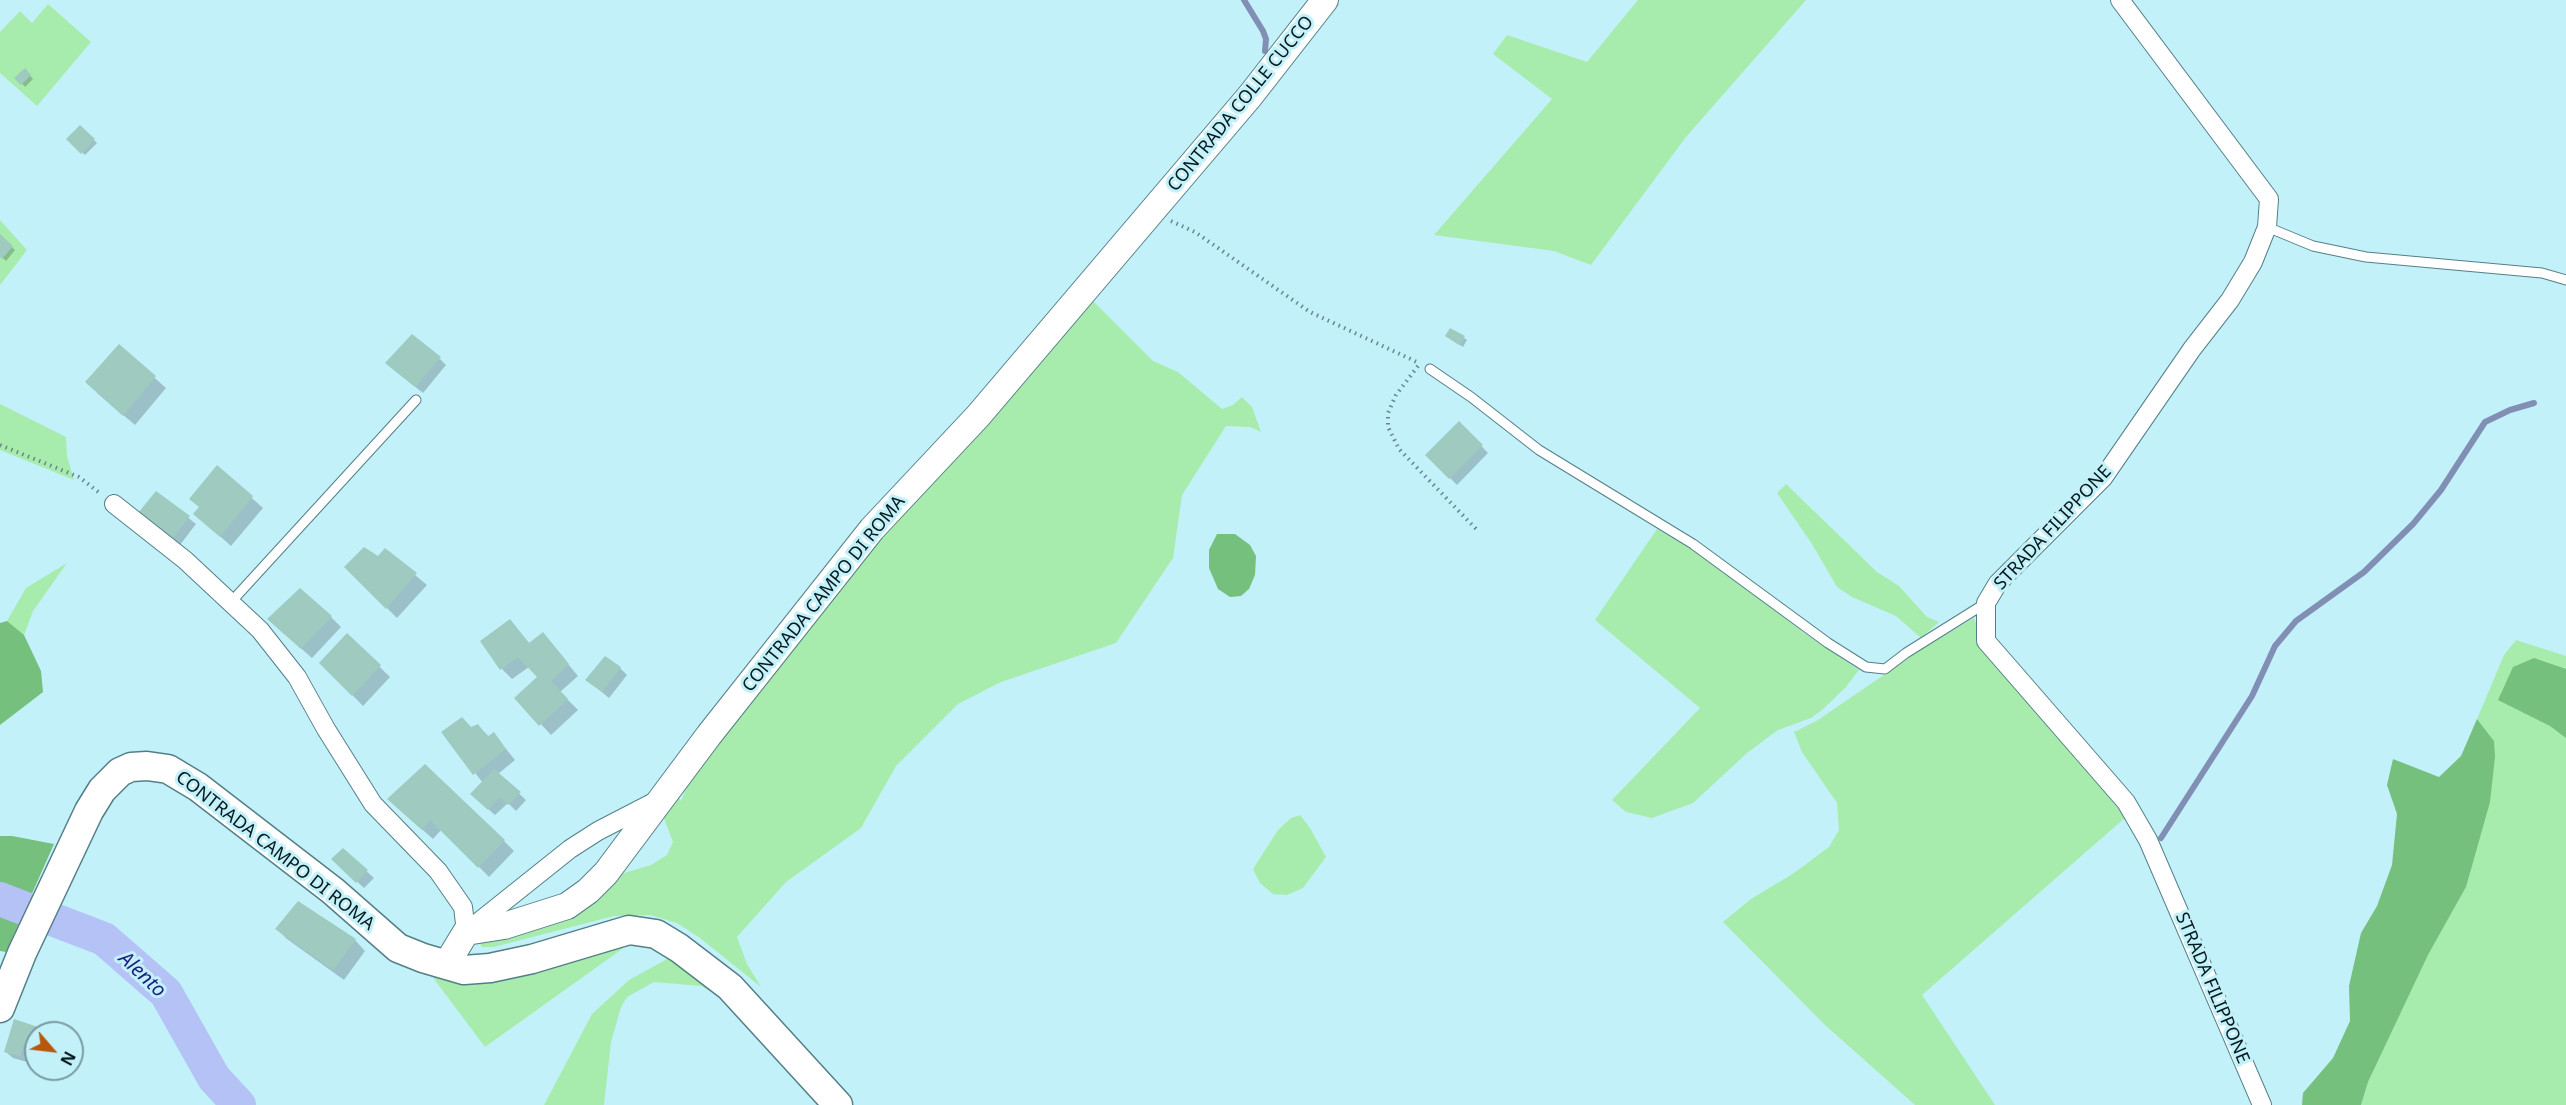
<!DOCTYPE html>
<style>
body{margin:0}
#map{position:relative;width:2566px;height:1105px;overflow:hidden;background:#c3f1fa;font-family:"Noto Sans",sans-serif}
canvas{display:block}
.north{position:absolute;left:24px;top:1021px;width:60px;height:60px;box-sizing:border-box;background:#c3f1fa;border:2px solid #789ba1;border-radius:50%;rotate:118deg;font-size:16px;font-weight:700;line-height:24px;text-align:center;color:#07191c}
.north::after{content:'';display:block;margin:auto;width:21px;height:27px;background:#b7590c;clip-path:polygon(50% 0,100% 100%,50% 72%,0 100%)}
</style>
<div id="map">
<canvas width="2566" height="1105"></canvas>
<div class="north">N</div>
</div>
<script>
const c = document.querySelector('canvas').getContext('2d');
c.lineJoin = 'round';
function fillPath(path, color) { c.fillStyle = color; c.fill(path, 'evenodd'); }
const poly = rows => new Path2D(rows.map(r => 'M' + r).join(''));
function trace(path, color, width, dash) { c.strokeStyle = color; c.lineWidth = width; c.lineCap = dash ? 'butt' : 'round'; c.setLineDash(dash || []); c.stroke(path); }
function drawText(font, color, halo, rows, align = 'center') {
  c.font = font + ' "Noto Sans",sans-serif'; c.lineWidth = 6; c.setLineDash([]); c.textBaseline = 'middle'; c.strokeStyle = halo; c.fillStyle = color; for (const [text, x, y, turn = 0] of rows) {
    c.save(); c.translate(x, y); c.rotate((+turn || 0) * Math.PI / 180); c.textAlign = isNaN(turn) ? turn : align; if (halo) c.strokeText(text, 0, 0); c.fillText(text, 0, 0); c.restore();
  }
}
fillPath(poly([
 [1638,0,1806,0,1686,137,1591,265,1554,251,1434,235,1552,99,1493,54,1507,35,1587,62],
 [48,4,91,42,37,106,0,73,0,32,20,11,32,23],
 [0,220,27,250,0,285],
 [1087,295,1153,361,1178,372,1222,409,1233,405,1242,397,1252,407,1261,432,1250,427,1226,426,1182,495,1173,558,1116,643,1001,682,958,704,896,766,861,828,786,882,737,937,747,964,761,987,700,938,677,923,650,915,614,916,494,947,482,947,479,942,621,874,651,865,667,855,673,842,662,813,676,792,681,801,690,777,871,543],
 [0,404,66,437,67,456,74,480,0,450],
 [1786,484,1877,572,1899,586,1927,617,1939,622,1921,638,1896,616,1852,597,1837,587,1812,544,1777,493],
 [1657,529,1707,558,1804,633,1859,670,1846,687,1822,710,1811,718,1778,730,1747,753,1693,803,1652,818,1626,812,1612,800,1700,708,1595,620],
 [67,563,33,611,24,635,7,621,26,588],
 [1974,618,1981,636,2099,774,2126,817,1922,995,1995,1105,1915,1105,1825,1025,1723,922,1751,899,1794,873,1829,847,1839,830,1837,803,1802,752,1794,732,1818,720,1920,650],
 [2516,640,2566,656,2566,1105,2361,1105,2368,1082,2428,955,2466,887,2476,848,2494,741,2477,719,2504,655],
 [1300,815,1310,828,1326,857,1303,888,1287,895,1273,894,1260,883,1253,869,1278,830,1291,818],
 [638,937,658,940,679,952,728,995,752,1019,811,1092,722,998,701,986,654,982,627,997,621,1007,611,1042,604,1105,544,1105,592,1014,629,980,678,953,650,943,625,947,485,1047,431,975,438,968,483,973,581,947]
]), '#a7ecac');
fillPath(poly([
 [1217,534,1235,534,1250,545,1256,556,1255,575,1249,589,1241,596,1230,597,1218,589,1209,568,1209,550],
 [7,621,24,635,41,671,43,692,0,725,0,623],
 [2534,658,2566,669,2566,738,2550,726,2498,700,2513,667],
 [2477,719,2494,741,2495,757,2490,802,2466,887,2428,955,2368,1082,2361,1105,2302,1105,2303,1093,2333,1058,2350,1021,2349,986,2361,933,2377,906,2392,865,2397,814,2387,785,2393,759,2439,777,2461,756],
 [0,836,12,836,54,844,6,952,0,951]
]), '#74c07c');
fillPath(poly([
 [25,70,33,79,25,87,17,78],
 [80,127,97,143,85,155,68,139],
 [0,236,15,250,6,261,0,255],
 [1446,336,1464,338,1467,340,1463,347],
 [119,346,166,388,135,425,97,393],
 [440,359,446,365,423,393,394,370],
 [1459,423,1488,453,1457,485,1427,455],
 [217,467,263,508,231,546,195,514,200,507],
 [157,493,196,524,180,545,146,520],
 [385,550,427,585,397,618,346,567,378,558],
 [331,617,341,627,312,658,280,630],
 [510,621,530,644,543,634,578,676,560,692,578,710,551,735,517,698,539,677,529,667,512,679,502,669,483,641],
 [347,635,390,677,363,706,321,663],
 [620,668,627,675,609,698,587,680],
 [478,725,489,737,494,734,515,760,498,774,526,800,516,811,508,803,495,815,479,801,483,783,443,732,472,728],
 [399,809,504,841,514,851,489,877,442,829,433,839],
 [343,850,374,878,364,888,333,859],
 [277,929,355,940,365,951,344,980,287,939],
 [41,1029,45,1033,36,1033,36,1051,31,1050,27,1062,13,1058,6,1052]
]), '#0003');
trace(poly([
 [1244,0,1263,31,1266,39,1265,51],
 [2161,838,2252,696,2275,646,2296,621,2364,572,2413,524,2441,490,2485,422,2510,410,2534,403]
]), '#818fb5', 6);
trace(poly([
 [0,899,104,939,166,993,214,1078,239,1105]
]), '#b5c2f6', 34);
fillPath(poly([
 [25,68,31,75,21,85,14,78],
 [80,125,95,139,81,154,66,139],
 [0,234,13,246,2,259,0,257],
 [1450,328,1465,336,1459,345,1445,336],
 [412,334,441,357,415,387,385,363],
 [119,344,156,376,123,416,85,382],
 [1459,421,1483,445,1449,479,1425,455],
 [217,465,253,496,220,537,193,514,199,507,189,499],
 [156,491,190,516,172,539,138,513],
 [364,547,378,556,385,548,417,573,386,609,344,567],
 [300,588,332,616,301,649,267,619],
 [510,619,529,643,543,632,569,664,551,681,568,699,539,726,514,698,537,677,518,657,500,670,480,641],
 [347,633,381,665,352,696,319,663],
 [605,656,621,667,602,692,585,680],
 [462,717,471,727,478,724,487,737,494,732,506,749,473,775,441,732],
 [425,764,505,840,478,868,430,820,422,830,387,799],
 [494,769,521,792,508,805,500,797,488,810,470,794],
 [343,848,368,870,356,883,331,859],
 [298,901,356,939,333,970,275,929],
 [14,1019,41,1028,40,1033,36,1033,36,1048,24,1044,20,1056,4,1052]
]), '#9ecabf');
const lane = poly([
 [2267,227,2313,246,2366,257,2542,273,2566,280],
 [1430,369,1471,397,1539,450,1693,544,1828,643,1866,667,1885,669,1906,653,1986,603],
 [232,601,416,400]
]);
const street = poly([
 [2120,0,2269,199,2267,227,2253,262,2230,300,2192,349,2103,478,1998,583,1986,603,1986,641,2126,802,2148,840,2262,1105],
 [114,504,185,560,260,630,297,677,326,729,373,804,438,871,463,907,466,932],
 [466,932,570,849,598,831,656,801]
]);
const secondary = poly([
 [446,965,466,932,504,926,567,906,588,891,606,873,709,735,872,529,978,416,1250,96,1325,0]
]);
const primary = poly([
 [0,1008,22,953,89,811,102,790,120,772,131,767,147,766,168,769,198,787,333,891,398,948,423,958,464,970,490,968,532,959,629,930,656,934,679,948,730,987,838,1105]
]);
trace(lane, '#547f87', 11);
trace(street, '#547f87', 20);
trace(secondary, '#547f87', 28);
trace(primary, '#547f87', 31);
trace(poly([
 [1171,221,1195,232,1310,312,1419,363],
 [1418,366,1396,395,1388,413,1388,427,1399,449,1478,531],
 [0,445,79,477,101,494]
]), '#67878d', 4, [1.5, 4.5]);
trace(lane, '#fff', 9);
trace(street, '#fff', 18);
trace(secondary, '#fff', 26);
trace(primary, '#fff', 28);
drawText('18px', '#07191c', '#c3f1fa', [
 ["CONTRADA COLLE CUCCO",1241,104,-51],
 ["STRADA FILIPPONE",2053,528,-47],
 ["CONTRADA CAMPO DI ROMA",824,594,-51],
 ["CONTRADA CAMPO DI ROMA",275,851,38],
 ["STRADA FILIPPONE",2212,988,67]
]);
drawText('italic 20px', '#1f1f7d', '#c3f1fa', [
 ["Alento",142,975,43]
]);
</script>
